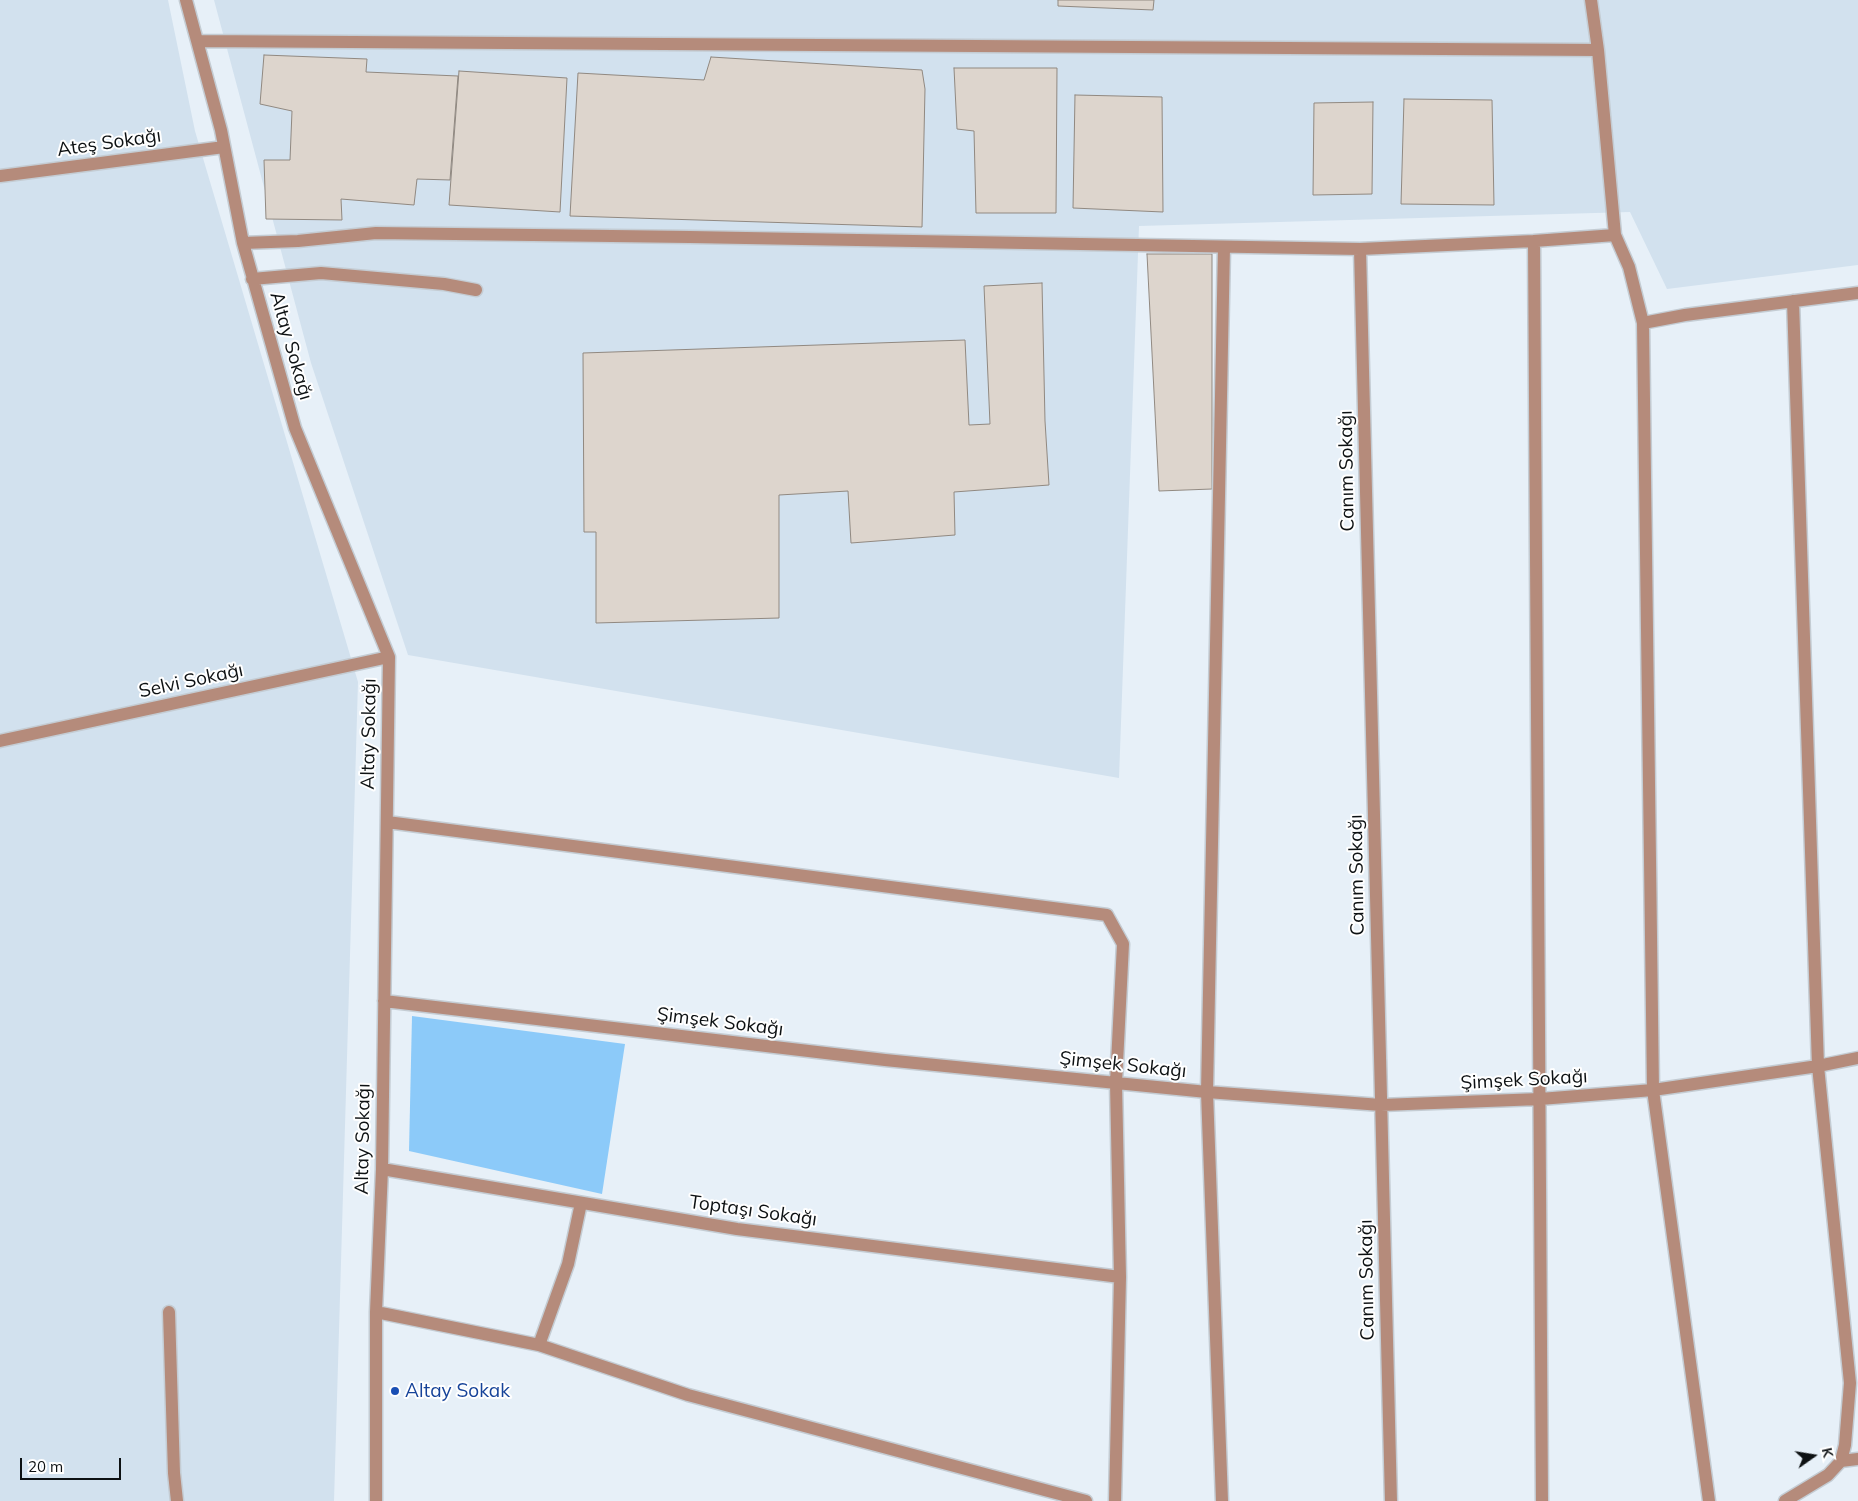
<!DOCTYPE html>
<meta charset="utf-8">
<style>
body{margin:0}
#map{position:relative;width:1858px;height:1501px;overflow:hidden;background:#e7f0f8;font-family:Mulish,sans-serif}
canvas{display:block}
.north{position:absolute;left:1788px;top:1431px;width:50px;height:50px;-webkit-text-stroke:4px #fff;paint-order:stroke;rotate:77deg;font-size:14px;font-weight:700;line-height:20px;text-align:center;color:#0d1113}
.north::after{content:'';display:block;margin:auto;width:18px;height:22px;background:#0d1113;clip-path:polygon(50% 0,100% 100%,50% 72%,0 100%)}
.scale{position:absolute;left:20px;top:1458px;width:101px;height:22px;box-sizing:border-box;border:2px solid #0d1113;border-top:0;padding-left:6px;font-size:15px;line-height:18px;white-space:nowrap;color:#0d1113;-webkit-text-stroke:4px #fff;paint-order:stroke}
</style>
<div id="map">
<canvas width="1858" height="1501"></canvas>
<div class="north">K</div>
<div class="scale">20 m</div>
</div>
<script>
const c = document.querySelector('canvas').getContext('2d');
c.lineJoin = 'round';
function fillPath(path, color) { c.fillStyle = color; c.fill(path, 'evenodd'); }
const poly = rows => new Path2D(rows.map(r => 'M' + r).join(''));
function trace(path, color, width, dash) { c.strokeStyle = color; c.lineWidth = width; c.lineCap = dash ? 'butt' : 'round'; c.setLineDash(dash || []); c.stroke(path); }
function drawText(font, color, halo, rows, align = 'center') {
  c.font = font + ' Mulish,sans-serif'; c.lineWidth = 4; c.setLineDash([]); c.textBaseline = 'middle'; c.strokeStyle = halo; c.fillStyle = color; for (const [text, x, y, turn = 0] of rows) {
    c.save(); c.translate(x, y); c.rotate((+turn || 0) * Math.PI / 180); c.textAlign = isNaN(turn) ? turn : align; if (halo) c.strokeText(text, 0, 0); c.fillText(text, 0, 0); c.restore();
  }
}
fillPath(poly([
 [0,0,168,0,195,131,358,682,334,1501,0,1501],
 [214,0,1858,0,1858,265,1667,289,1630,212,1139,226,1119,778,408,655,311,363]
]), '#d2e1ee');
fillPath(poly([
 [412,1016,625,1044,602,1194,409,1151]
]), '#8ccaf9');
const building = poly([
 [1058,0,1154,0,1153,10,1058,6,1058,0],
 [264,55,367,59,366,72,458,76,450,180,417,179,414,205,341,199,342,220,266,219,264,160,290,160,292,111,260,104,264,55],
 [711,57,922,70,925,89,922,227,570,216,578,73,704,80,711,57],
 [954,68,1057,68,1056,213,976,213,974,131,957,129,954,68],
 [459,71,567,78,560,212,449,205,459,71],
 [1075,95,1162,97,1163,212,1073,208,1075,95],
 [1404,99,1492,100,1494,205,1401,204,1404,99],
 [1373,102,1372,194,1313,195,1314,103,1373,102],
 [1147,254,1212,254,1212,489,1159,491,1147,254],
 [1042,283,1045,421,1049,485,954,492,955,535,851,543,848,491,779,495,779,618,596,623,596,532,584,532,583,353,965,340,969,425,990,424,984,286,1042,283]
]);
fillPath(building, '#ddd5cd');
trace(building, '#918981', 1);
const minor = poly([
 [186,0,221,130,243,243,295,428,389,657,382,1169,376,1312,376,1501],
 [197,41,1598,50],
 [0,176,224,147],
 [1615,235,1629,267,1643,323],
 [243,243,298,241,376,233,690,237,1360,249,1534,241],
 [1360,249,1391,1501],
 [252,279,321,273,444,284,476,290],
 [0,741,389,657],
 [387,822,1107,915,1123,944,1116,1083,1120,1277,1115,1501],
 [384,1001,885,1060,1207,1092,1381,1105,1540,1099,1653,1090,1818,1066,1858,1058],
 [382,1169,737,1229,1120,1277],
 [169,1312,174,1473,177,1501],
 [376,1312,539,1345,688,1395,1086,1501],
 [539,1345,568,1264,581,1203],
 [1841,1461,1858,1459],
 [1222,1501,1207,1092,1224,247],
 [1542,1501,1534,241,1615,235,1598,50,1591,0],
 [1709,1501,1653,1090,1643,323,1685,315,1858,293],
 [1785,1501,1828,1475,1841,1461,1845,1445,1850,1383,1818,1066,1793,301]
]);
trace(minor, '#c4ccd3', 15);
trace(minor, '#b58b7b', 12);
for (const [x, y, r, color] of [
 [395,1391,5,"#1a4fb4"]
]) { const dot = new Path2D(); dot.arc(x, y, r, 0, 2 * Math.PI); c.fillStyle = color; c.fill(dot); trace(dot, '#fff', 2); }
drawText('19px', '#0d1113', '#fff', [
 ["Ateş Sokağı",109,143,-8],
 ["Altay Sokağı",291,346,74],
 ["Canım Sokağı",1347,471,-91],
 ["Selvi Sokağı",191,681,-12],
 ["Altay Sokağı",369,734,-89],
 ["Canım Sokağı",1357,875,-91],
 ["Şimşek Sokağı",720,1022,7],
 ["Şimşek Sokağı",1123,1065,6],
 ["Şimşek Sokağı",1524,1080,-3],
 ["Altay Sokağı",363,1139,-89],
 ["Toptaşı Sokağı",753,1211,8],
 ["Canım Sokağı",1367,1280,-91]
]);
drawText('19px', '#164399', '#fff', [
 ["Altay Sokak",405,1391]
], 'left');
</script>
